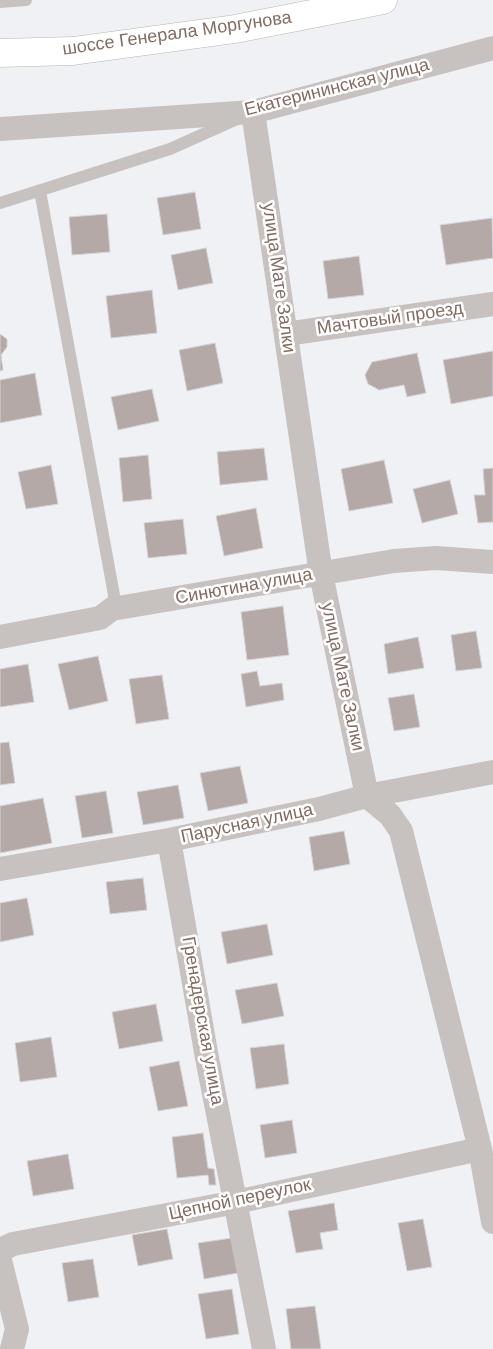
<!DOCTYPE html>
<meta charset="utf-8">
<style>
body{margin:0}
canvas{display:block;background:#f0f1f5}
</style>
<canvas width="493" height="1349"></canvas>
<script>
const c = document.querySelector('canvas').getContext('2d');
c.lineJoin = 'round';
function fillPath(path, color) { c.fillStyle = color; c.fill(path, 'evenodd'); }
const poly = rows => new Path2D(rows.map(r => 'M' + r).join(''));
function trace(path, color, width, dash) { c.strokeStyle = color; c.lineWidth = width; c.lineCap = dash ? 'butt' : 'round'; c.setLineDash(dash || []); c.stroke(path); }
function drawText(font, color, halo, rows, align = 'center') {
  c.font = font + ' "DM Sans",sans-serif'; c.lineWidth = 5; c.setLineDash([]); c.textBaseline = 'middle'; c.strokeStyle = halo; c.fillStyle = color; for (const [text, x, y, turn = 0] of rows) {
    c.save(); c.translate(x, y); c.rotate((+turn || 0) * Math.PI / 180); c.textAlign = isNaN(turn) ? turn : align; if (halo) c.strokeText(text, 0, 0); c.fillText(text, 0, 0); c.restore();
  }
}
const building = poly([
 [195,192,201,229,163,235,157,198,195,192],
 [107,214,110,252,72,255,69,217,107,214],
 [492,218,493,258,446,265,440,225,492,218],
 [206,248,213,283,178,290,171,255,206,248],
 [359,256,364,295,328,299,323,261,359,256],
 [152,290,157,333,111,338,106,296,152,290],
 [0,334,7,339,7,347,1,355,3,370,0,371,0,334],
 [215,343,223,383,187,391,179,350,215,343],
 [493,351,493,396,451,404,443,360,493,351],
 [417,353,426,393,407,397,404,385,379,390,368,384,365,375,372,362,417,353],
 [35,373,42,415,0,423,0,380,35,373],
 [152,389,159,421,118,430,111,397,152,389],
 [264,448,268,480,220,485,217,452,264,448],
 [148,455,152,499,123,502,119,458,148,455],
 [384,460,393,503,349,511,341,469,384,460],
 [51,465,58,504,26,509,18,472,51,465],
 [493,468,493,522,478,523,474,495,485,495,483,469,493,468],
 [450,480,458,514,422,523,413,489,450,480],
 [256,508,263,548,224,556,216,516,256,508],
 [183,519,187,554,148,558,144,523,183,519],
 [283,606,289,655,247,660,241,612,283,606],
 [476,631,482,668,456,671,451,635,476,631],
 [418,637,424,668,388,674,384,644,418,637],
 [98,656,108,701,69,710,58,664,98,656],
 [28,664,34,702,0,707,0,669,28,664],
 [257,671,260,686,282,683,284,700,246,707,241,674,257,671],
 [162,675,169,719,136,724,129,679,162,675],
 [414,694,420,727,394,731,388,698,414,694],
 [9,742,15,783,0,785,0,743,9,742],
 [240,766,248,803,208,811,200,773,240,766],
 [178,785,184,818,143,825,137,792,178,785],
 [106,791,113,833,82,838,75,796,106,791],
 [43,798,52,843,0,853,0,806,43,798],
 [344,831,350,864,314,871,309,837,344,831],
 [143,878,147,910,110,914,106,882,143,878],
 [27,898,34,935,0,942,0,903,27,898],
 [267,924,273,955,227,964,221,932,267,924],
 [277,983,284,1016,242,1024,235,990,277,983],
 [156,1004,163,1041,119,1049,112,1012,156,1004],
 [51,1037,57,1077,20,1082,15,1043,51,1037],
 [284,1044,289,1084,256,1089,250,1048,284,1044],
 [179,1061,188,1106,158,1111,149,1067,179,1061],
 [292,1120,297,1153,265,1158,260,1125,292,1120],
 [203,1133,208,1168,214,1169,216,1185,209,1185,208,1175,177,1178,172,1137,203,1133],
 [68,1154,74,1189,33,1196,27,1161,68,1154],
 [334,1203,338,1230,320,1233,323,1249,296,1253,288,1211,334,1203],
 [423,1219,432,1267,407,1271,398,1223,423,1219],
 [167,1229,173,1259,138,1266,132,1235,167,1229],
 [232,1238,238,1273,204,1279,198,1243,232,1238],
 [93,1259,99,1297,68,1302,62,1263,93,1259],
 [232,1289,239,1334,206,1339,198,1294,232,1289],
 [315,1306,321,1349,291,1349,286,1309,315,1306]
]);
fillPath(building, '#b4a9a6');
trace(building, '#d3d4d6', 1);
const primary = poly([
 [0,53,73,51,235,29,383,0]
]);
trace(primary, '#bab3b0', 29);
trace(poly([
 [0,2,26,0],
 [40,191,114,595,112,609],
 [0,203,170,149,237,119]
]), '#c7c2bf', 12);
trace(poly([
 [253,112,321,574,367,796,390,815,401,831,480,1149,493,1222],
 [0,129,253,112,493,48],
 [286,334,493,304],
 [0,637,100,618,112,609,394,561,436,558,493,562],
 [169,840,207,1058,264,1349],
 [0,869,169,840,319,809,367,796,493,772],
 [0,1250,13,1244,236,1202,480,1149],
 [0,1260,17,1329,12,1349]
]), '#c7c2bf', 24);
trace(primary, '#fff', 28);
drawText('18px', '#836c62', '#fff', [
 ["шоссе Генерала Моргунова",177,34,-8],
 ["Екатерининская улица",337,88,-14],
 ["улица Мате Залки",278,278,82],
 ["Мачтовый проезд",390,319,-8],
 ["Синютина улица",244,587,-10],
 ["улица Мате Залки",342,677,78],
 ["Парусная улица",247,824,-12],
 ["Гренадерская улица",202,1021,80],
 ["Цепной переулок",240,1200,-12]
]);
</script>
